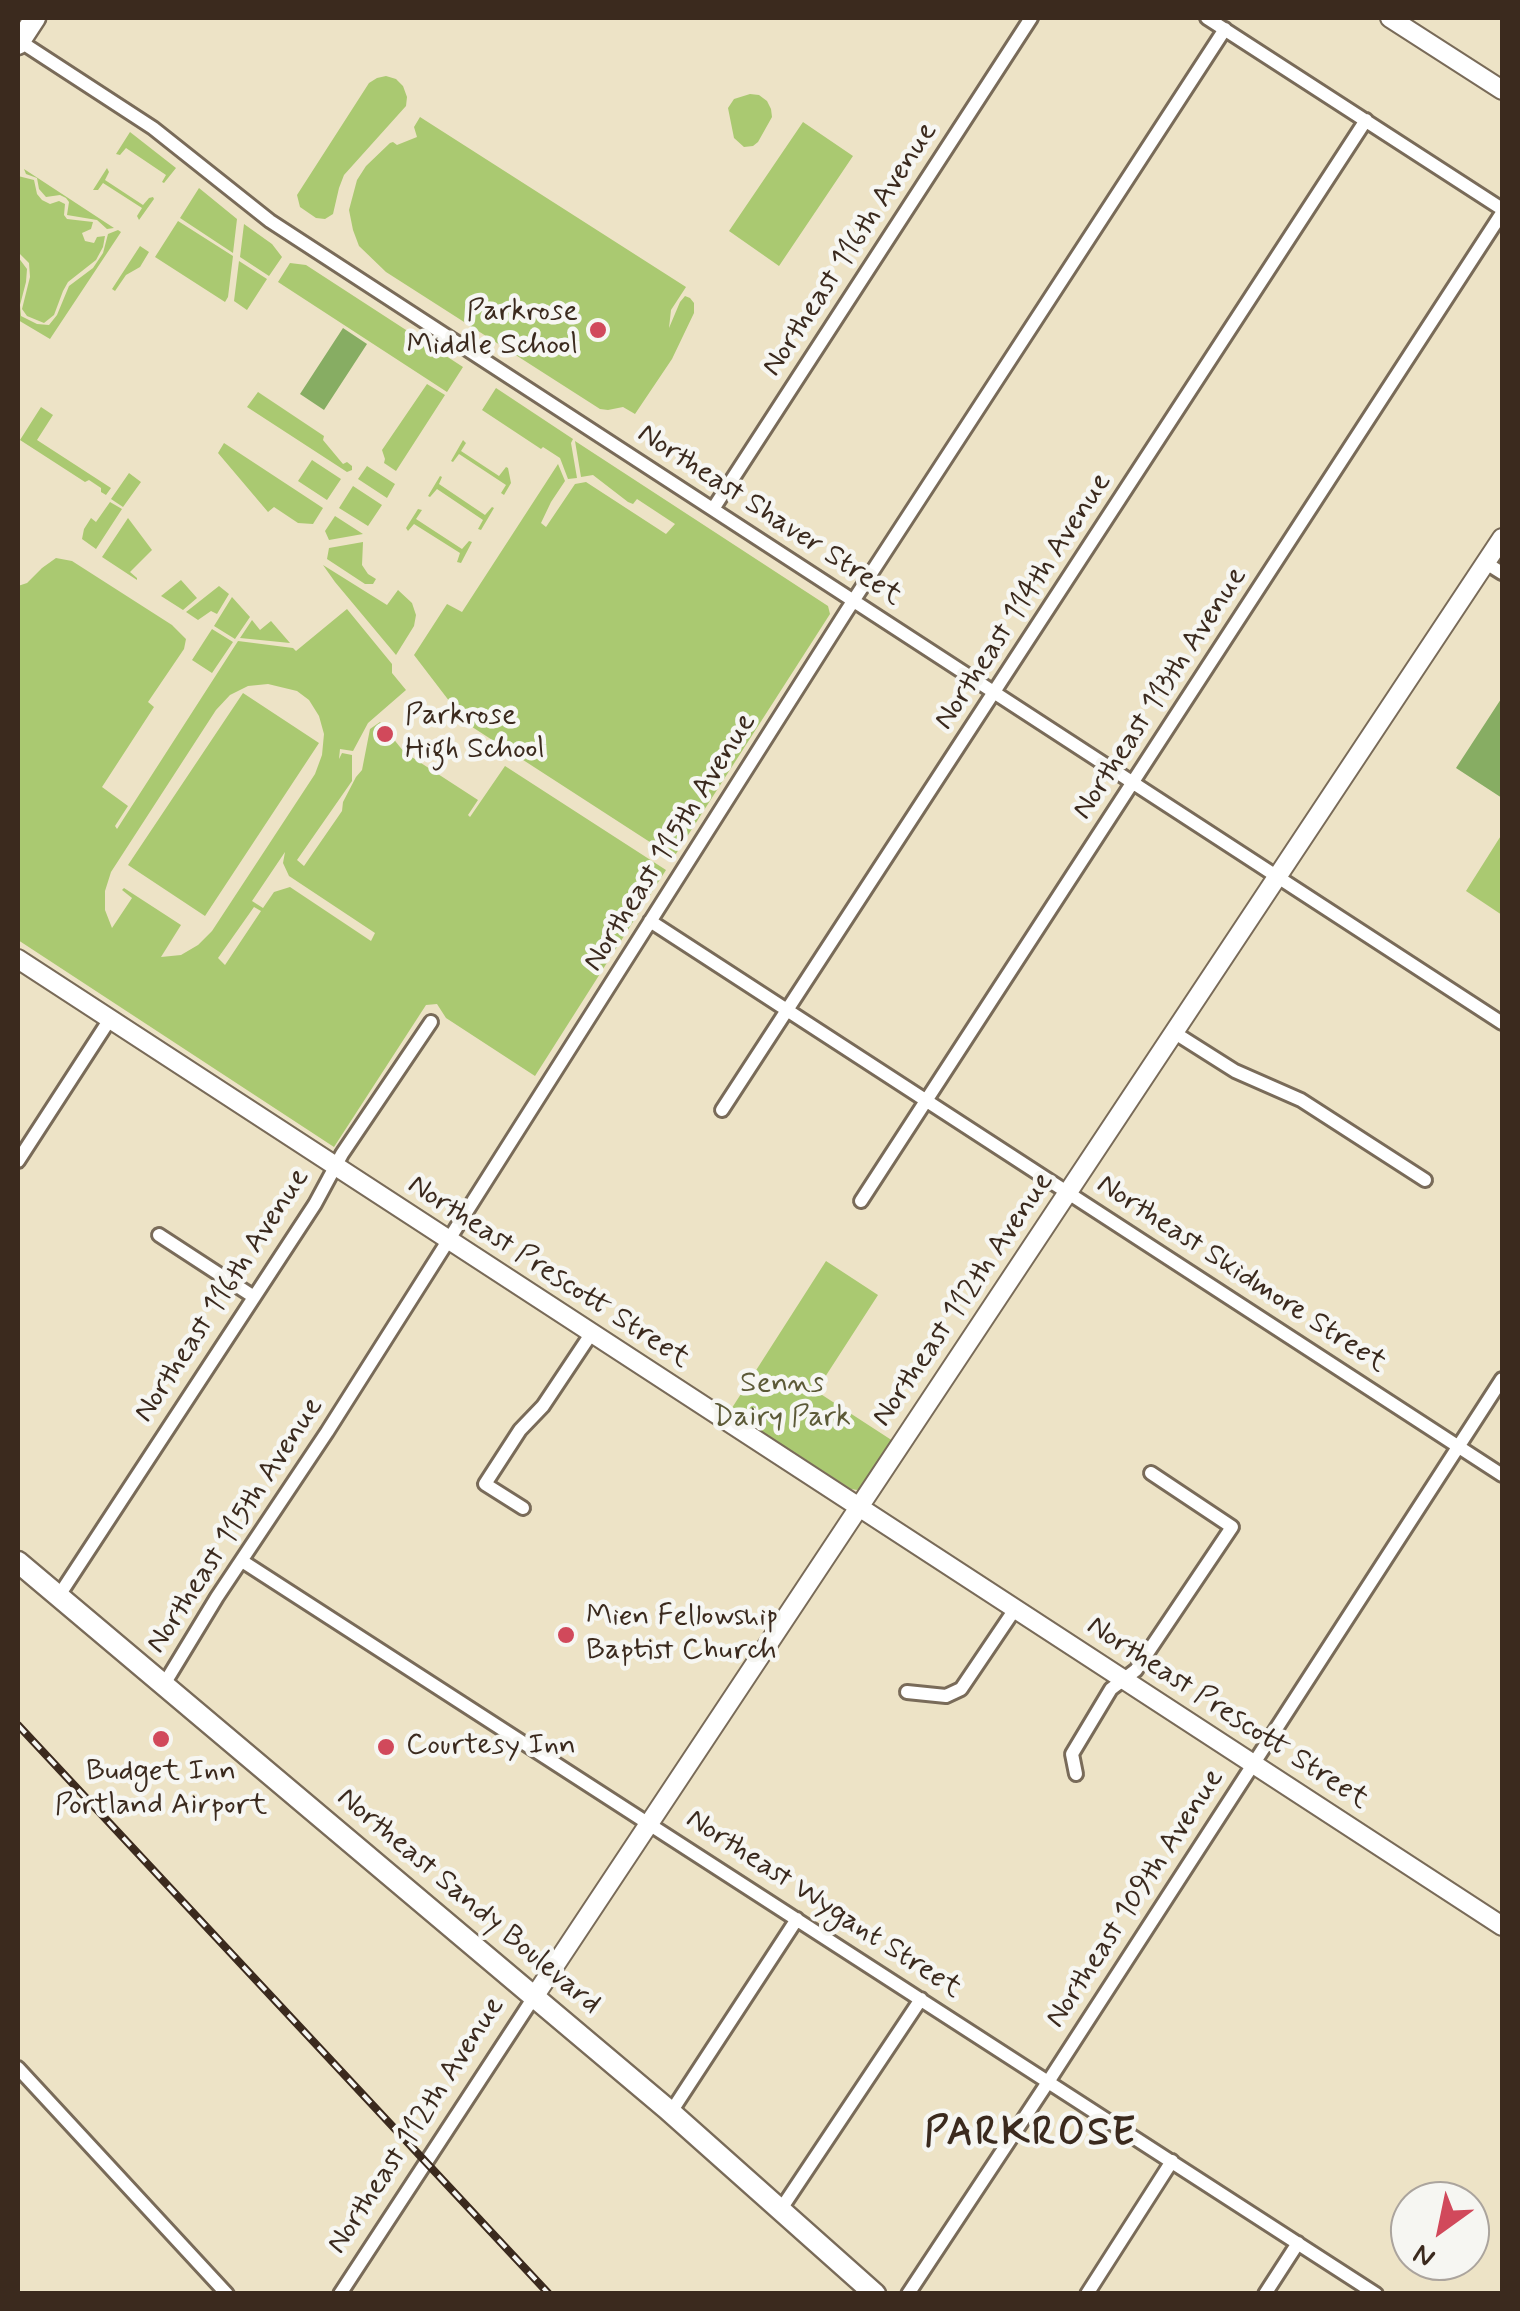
<!DOCTYPE html>
<style>
body{margin:0}
#map{position:relative;width:1520px;height:2311px;overflow:hidden;background:#ede3c6;font-family:Mynerve,sans-serif}
canvas{display:block}
.frame{position:absolute;inset:0;border:20px solid #3b2a1e;pointer-events:none}
.north{position:absolute;left:1390px;top:2181px;width:100px;height:100px;box-sizing:border-box;background:#f6f6f2;border:2px solid #aba49d;border-radius:50%;rotate:213deg;font-size:28px;font-weight:700;line-height:40px;text-align:center;color:#3b2a1e}
.north::after{content:'';display:block;margin:auto;width:35px;height:45px;background:#d1495b;clip-path:polygon(50% 0,100% 100%,50% 72%,0 100%)}
</style>
<div id="map">
<canvas width="1520" height="2311"></canvas>
<div class="frame"></div>
<div class="north">N</div>
</div>
<script>
const c = document.querySelector('canvas').getContext('2d');
c.lineJoin = 'round';
function fillPath(path, color) { c.fillStyle = color; c.fill(path, 'evenodd'); }
const poly = rows => new Path2D(rows.map(r => 'M' + r).join(''));
function trace(path, color, width, dash) { c.strokeStyle = color; c.lineWidth = width; c.lineCap = dash ? 'butt' : 'round'; c.setLineDash(dash || []); c.stroke(path); }
function drawText(font, color, halo, rows, align = 'center') {
  c.font = font + ' Mynerve,sans-serif'; c.lineWidth = 9; c.setLineDash([]); c.textBaseline = 'middle'; c.strokeStyle = halo; c.fillStyle = color; for (const [text, x, y, turn = 0] of rows) {
    c.save(); c.translate(x, y); c.rotate((+turn || 0) * Math.PI / 180); c.textAlign = isNaN(turn) ? turn : align; if (halo) c.strokeText(text, 0, 0); c.fillText(text, 0, 0); c.restore();
  }
}
fillPath(poly([
 [386,76,396,79,403,86,407,97,406,106,344,175,339,188,333,214,325,219,316,218,300,207,297,195,369,83,377,78],
 [750,94,759,95,767,101,771,109,772,117,758,142,753,146,744,147,734,138,728,108,734,99],
 [420,117,686,287,671,310,669,328,680,302,685,296,690,298,694,303,694,313,672,359,635,414,623,407,608,410,600,409,386,272,359,246,353,230,349,210,357,180,366,166,390,143,393,142,397,145,417,137,414,127],
 [803,122,853,156,779,266,729,231],
 [130,132,176,168,164,183,162,182,166,175,126,148,120,155,116,154],
 [107,168,109,172,105,180,143,205,149,198,153,197,154,199,139,220,137,216,142,208,103,183,98,190,93,190],
 [24,169,114,228,107,229,97,220,67,215,69,202,66,198,60,195,46,197,39,189,37,178,26,174],
 [18,176,34,180,37,194,42,200,50,204,59,201,65,204,64,215,67,219,93,222,91,229,82,233,85,241,94,243,97,237,105,236,103,247,96,260,68,282,63,291,54,315,44,323,27,316,22,309,30,277,29,263,18,252],
 [199,188,237,219,233,253,180,218],
 [178,221,233,256,228,297,225,302,155,257],
 [244,224,272,244,282,257,269,276,240,257],
 [118,230,121,232,119,235,50,339,18,320,18,257,27,269,26,282,20,305,21,316,37,324,49,325,57,315,69,286,93,268,103,253,108,234],
 [140,246,149,252,140,267,126,275,115,291,112,289],
 [239,261,267,279,247,310,234,301],
 [290,263,306,265,463,367,447,392,278,282],
 [427,384,445,395,396,471,384,463,385,459,382,450],
 [496,388,573,439,571,443,577,478,568,479,560,458,543,447,541,449,482,410],
 [258,392,324,436,323,440,343,464,347,462,352,466,352,470,347,472,247,407],
 [41,407,53,415,37,440,111,488,106,495,101,492,101,488,89,480,85,482,20,440],
 [463,440,466,443,461,451,499,476,506,467,508,468,511,483,504,495,501,493,506,485,459,454,453,462,451,461],
 [575,441,828,606,830,614,672,860,659,851,679,846,680,843,659,848,656,846,466,723,414,655,447,604,462,612,558,464,565,481,551,502,541,523,546,527,575,484,586,482,666,534,675,524,637,499,633,504,628,502,593,475,581,477],
 [224,443,323,508,313,524,298,523,274,507,268,512,218,453],
 [312,460,341,479,327,500,298,481],
 [367,466,395,484,387,498,358,479],
 [129,473,141,482,123,507,111,499],
 [440,476,442,477,439,484,485,515,492,507,494,508,481,530,478,529,483,520,437,489,430,497,428,496],
 [353,486,382,505,368,526,339,508],
 [110,502,122,509,96,549,82,539,84,529,91,518,96,522],
 [418,509,422,510,416,519,462,549,469,541,472,542,461,563,457,562,460,553,414,524,408,531,406,528],
 [335,516,363,534,329,540,325,531],
 [128,518,152,550,130,572,137,578,137,580,102,557],
 [363,542,362,565,368,574,376,579,373,584,365,584,327,559,329,548],
 [56,558,72,561,172,625,186,639,184,649,148,702,154,707,102,787,128,806,115,826,117,829,238,641,293,648,296,651,347,609,392,664,392,673,406,690,368,723,353,751,340,749,339,759,342,753,352,755,352,781,297,860,304,866,342,811,343,802,356,777,362,770,370,729,380,722,404,752,478,800,468,815,470,817,505,766,666,870,535,1076,446,1018,437,1004,426,1005,334,1147,18,940,18,586,27,583,42,568],
 [268,684,297,691,309,700,319,716,324,734,322,755,315,774,212,931,198,945,181,955,161,957,181,925,124,888,122,890,132,898,112,928,105,910,105,891,111,872,216,710,230,695,248,686],
 [285,852,283,863,289,876,375,933,371,941,290,887,274,892,263,908,252,901],
 [254,907,261,911,225,965,218,958],
 [323,565,387,605,398,590,412,603,416,615,414,626,396,655,335,582],
 [181,580,197,598,183,610,161,596],
 [219,586,229,594,217,614,211,611,198,620,186,612],
 [232,597,250,617,235,639,214,626],
 [252,620,260,630,271,621,290,643,240,638],
 [212,629,233,642,212,673,192,660],
 [243,693,319,743,205,916,128,865],
 [1502,834,1502,915,1466,891],
 [826,1261,878,1295,816,1391,893,1441,861,1488,857,1490,851,1489,730,1411]
]), '#aac971');
fillPath(poly([
 [343,328,367,344,324,410,300,394],
 [1501,699,1502,700,1502,798,1456,768]
]), '#87ad63');
const street = poly([
 [1207,18,1502,209],
 [18,40,153,128,270,221,1502,1023],
 [713,509,1031,18],
 [1486,563,1502,573],
 [650,921,1502,1475],
 [1175,1033,1235,1071,1301,1100,1425,1180],
 [722,1110,1366,120],
 [18,1161,110,1019],
 [861,1201,1502,213],
 [159,1235,254,1297],
 [523,1508,485,1484,520,1430,543,1406,591,1334],
 [242,1561,1376,2294],
 [58,1597,315,1204,342,1154,431,1022],
 [163,1686,217,1597,327,1432,846,612,1225,29],
 [907,1692,946,1696,961,1689,1015,1609],
 [1076,1774,1072,1754,1111,1689,1136,1670,1232,1527,1151,1473],
 [18,2068,227,2294],
 [671,2112,797,1919],
 [781,2209,921,1999],
 [340,2294,534,1997],
 [908,2294,1048,2082,1502,1379],
 [1087,2294,1172,2161],
 [1265,2294,1298,2243]
]);
const secondary = poly([
 [1390,18,1502,90],
 [18,959,1502,1926],
 [534,1997,1502,538]
]);
const primary = poly([
 [18,44,35,18],
 [18,1562,666,2108,875,2294]
]);
trace(street, '#796b59', 18);
trace(secondary, '#796b59', 22);
trace(primary, '#796b59', 25);
trace(street, '#fff', 12);
trace(secondary, '#fff', 18);
trace(primary, '#fff', 20);
const rail = poly([
 [18,1725,549,2294]
]);
trace(rail, '#3b2a1e', 8);
trace(rail, '#f6f6f2', 4, [11]);
for (const [x, y, r, color] of [
 [598,330,10,"#d1495b"],
 [385,734,10,"#d1495b"],
 [566,1635,10,"#d1495b"],
 [161,1739,10,"#d1495b"],
 [386,1747,10,"#d1495b"]
]) { const dot = new Path2D(); dot.arc(x, y, r, 0, 2 * Math.PI); c.fillStyle = color; c.fill(dot); trace(dot, '#f6f6f2', 4); }
drawText('30px', '#3b2a1e', '#f6f6f2', [
 ["Northeast 116th Avenue",851,250,-57],
 ["Northeast Shaver Street",769,516,33],
 ["Northeast 114th Avenue",1024,602,-57],
 ["Northeast 113th Avenue",1161,694,-57],
 ["Northeast 115th Avenue",671,843,-58],
 ["Northeast Prescott Street",548,1273,33],
 ["Northeast Skidmore Street",1241,1275,33],
 ["Northeast 116th Avenue",223,1296,-57],
 ["Northeast 112th Avenue",964,1300,-56],
 ["Northeast 115th Avenue",236,1526,-57],
 ["Northeast Prescott Street",1227,1714,33],
 ["Northeast 109th Avenue",1136,1899,-57],
 ["Northeast Sandy Boulevard",468,1902,40],
 ["Northeast Wygant Street",823,1905,33],
 ["Northeast 112th Avenue",417,2126,-57]
]);
drawText('30px', '#3b2a1e', '#f6f6f2', [
 ["Parkrose",578,313,"right"],
 ["Middle School",578,347,"right"],
 ["Parkrose",405,717],
 ["High School",405,751],
 ["Mien Fellowship",586,1618],
 ["Baptist Church",586,1652],
 ["Courtesy Inn",406,1747],
 ["Budget Inn",161,1773,"center"],
 ["Portland Airport",161,1807,"center"]
], 'left');
drawText('30px', '#5c5a37', '#f6f6f2', [
 ["Senns",782,1385],
 ["Dairy Park",782,1419]
]);
c.letterSpacing = '2.5px';
drawText('bold 40px', '#3b2a1e', '#f6f6f2', [
 ["PARKROSE",1031,2136]
]);
c.letterSpacing = '0px';
</script>
